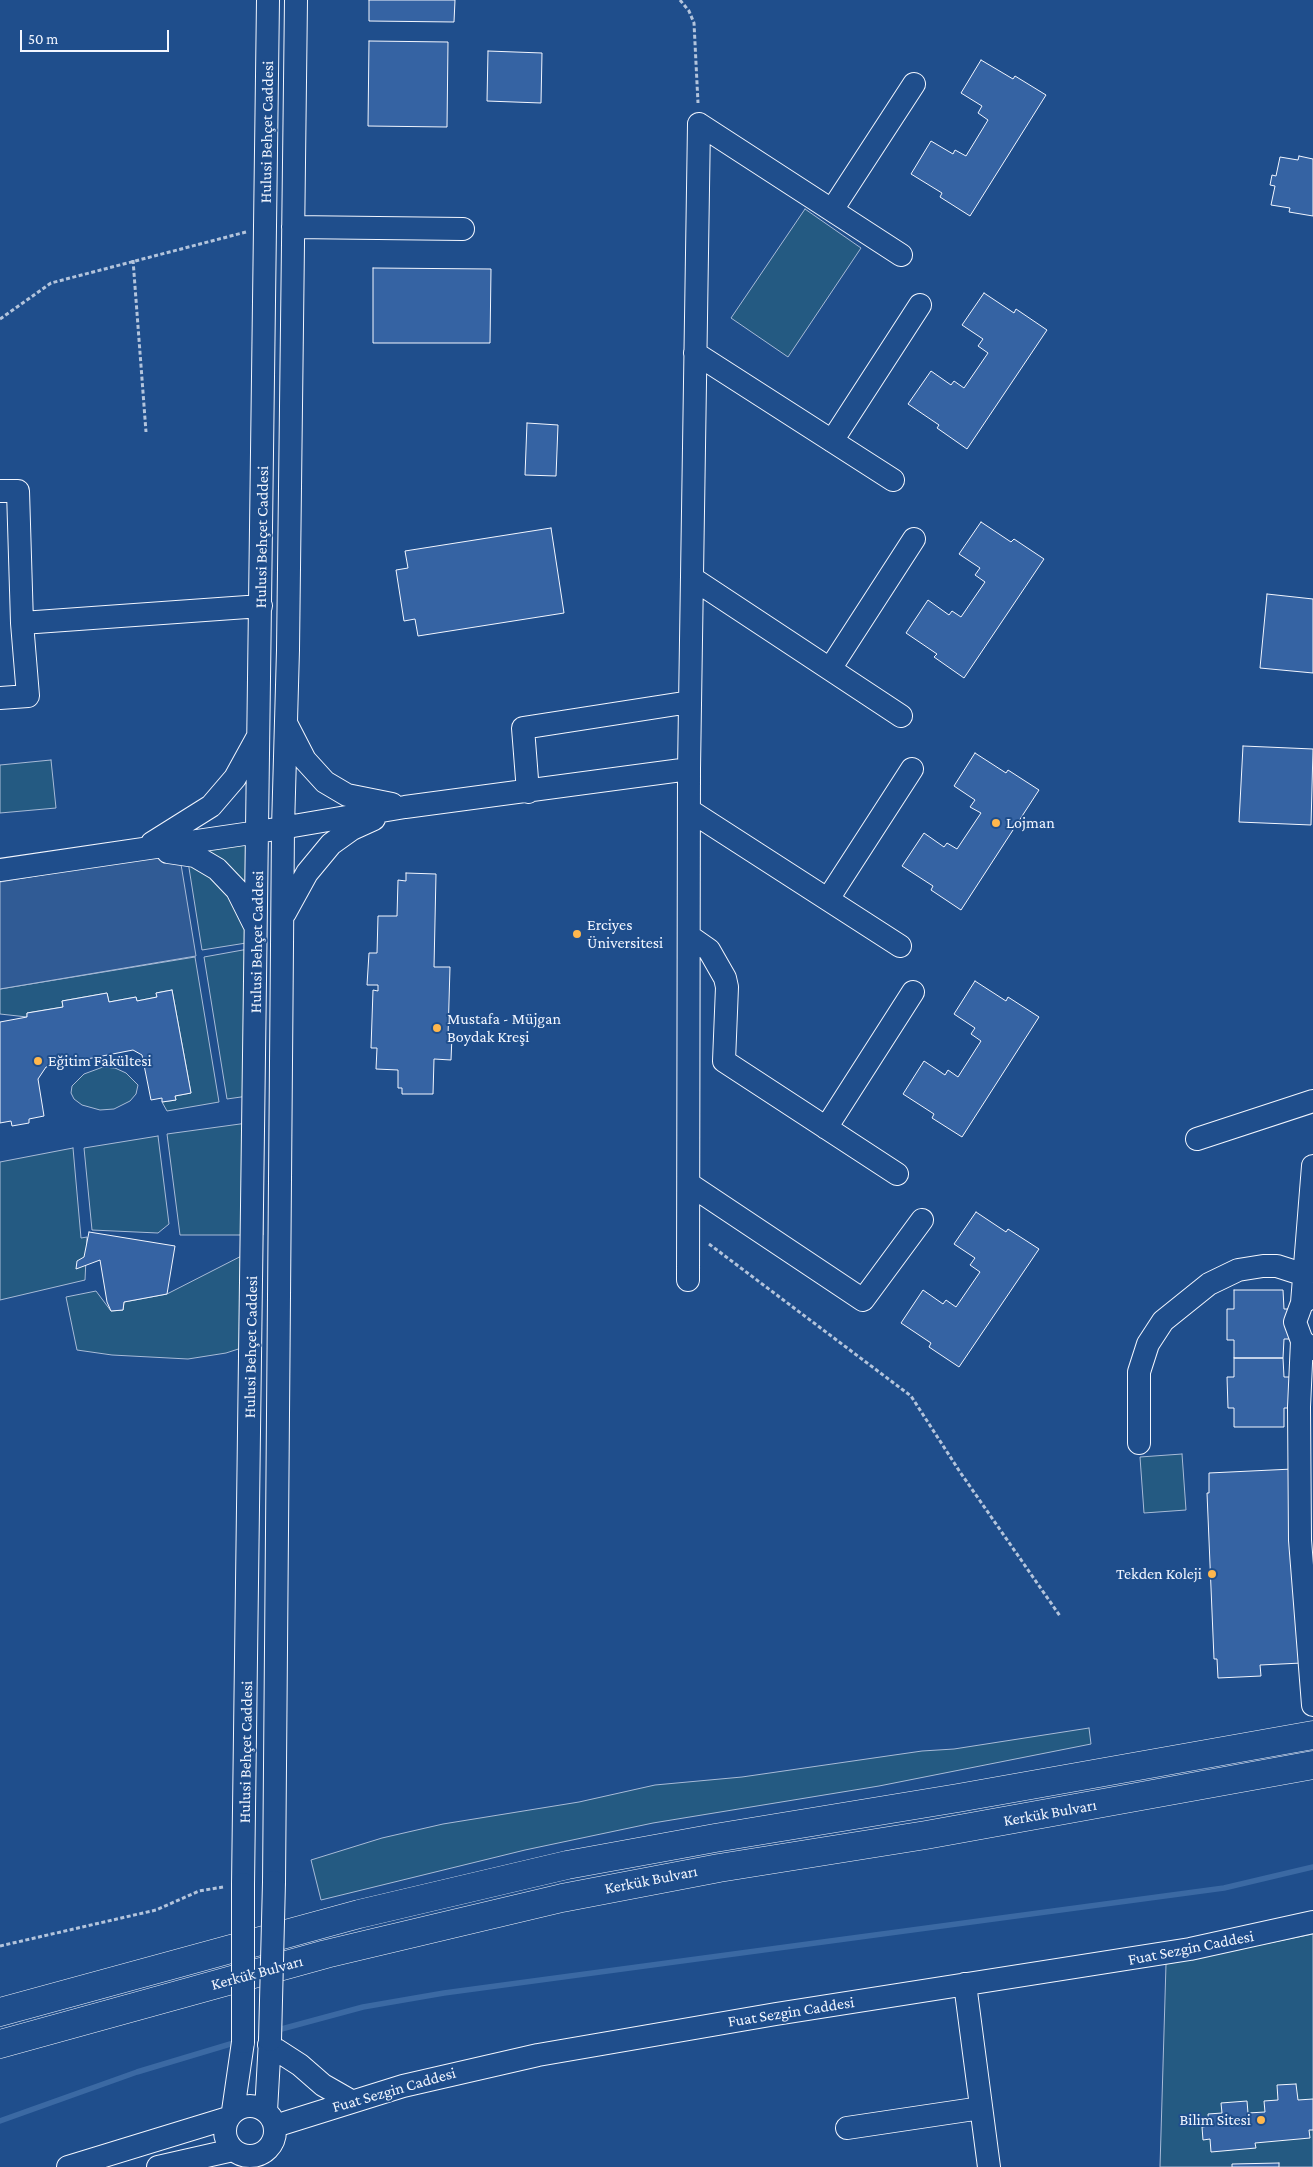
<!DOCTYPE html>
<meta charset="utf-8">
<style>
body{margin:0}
#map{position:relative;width:1313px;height:2167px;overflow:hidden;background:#1f4e8c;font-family:"Crimson Pro",serif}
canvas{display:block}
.scale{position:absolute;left:20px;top:30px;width:149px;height:22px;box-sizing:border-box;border:2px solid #f2f6ff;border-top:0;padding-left:6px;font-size:15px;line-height:18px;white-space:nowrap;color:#f2f6ff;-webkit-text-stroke:4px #1f4e8c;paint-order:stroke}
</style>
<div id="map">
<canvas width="1313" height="2167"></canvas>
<div class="scale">50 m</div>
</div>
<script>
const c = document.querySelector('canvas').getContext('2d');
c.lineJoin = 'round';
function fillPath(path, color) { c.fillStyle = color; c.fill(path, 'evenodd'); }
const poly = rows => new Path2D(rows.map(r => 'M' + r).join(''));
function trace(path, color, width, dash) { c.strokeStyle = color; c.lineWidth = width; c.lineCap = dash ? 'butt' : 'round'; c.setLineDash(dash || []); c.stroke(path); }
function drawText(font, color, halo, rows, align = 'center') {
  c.font = font + ' "Crimson Pro",serif'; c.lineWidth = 4; c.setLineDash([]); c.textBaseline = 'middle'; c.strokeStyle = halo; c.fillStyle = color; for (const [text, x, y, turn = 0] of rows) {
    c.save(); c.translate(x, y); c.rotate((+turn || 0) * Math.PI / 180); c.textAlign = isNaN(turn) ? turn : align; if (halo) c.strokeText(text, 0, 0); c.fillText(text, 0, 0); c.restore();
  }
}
const green = poly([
 [805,209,861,248,788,357,731,318,805,209],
 [51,760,56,808,0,813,0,765,51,760],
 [235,842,252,847,265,940,202,950,186,849,235,842],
 [265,946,262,1094,227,1099,204,957,265,946],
 [195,957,219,1102,167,1111,162,1102,176,1100,175,1096,191,1093,172,990,156,993,157,997,137,1001,136,997,109,1002,107,993,62,1001,63,1007,27,1013,27,1017,0,1014,0,989,195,957],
 [103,1067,115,1068,126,1073,138,1085,136,1094,130,1101,114,1109,100,1110,82,1105,74,1099,71,1093,72,1086,84,1074,103,1067],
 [262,1121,263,1235,180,1235,167,1134,262,1121],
 [158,1136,169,1224,158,1233,92,1230,84,1148,158,1136],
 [73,1148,81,1238,87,1237,85,1280,0,1300,0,1162,73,1148],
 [261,1246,260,1342,226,1353,188,1359,112,1355,77,1350,66,1297,96,1291,111,1311,123,1310,124,1302,167,1294,261,1246],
 [1182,1454,1186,1510,1144,1513,1140,1457,1182,1454],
 [1089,1728,1091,1744,879,1786,653,1823,525,1850,321,1900,311,1860,382,1838,443,1824,579,1802,655,1785,742,1777,922,1751,954,1749,1089,1728],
 [1313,1934,1313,2167,1160,2167,1166,1964,1313,1934]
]);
fillPath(green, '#245a82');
trace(green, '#a8bbd7', 1);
const parking = poly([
 [179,852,196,956,0,989,0,882,179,852]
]);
fillPath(parking, '#305b95');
trace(parking, '#a8bbd7', 1);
trace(poly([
 [274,2031,363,2007,444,1993,1224,1888,1313,1867],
 [0,2121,137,2072,237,2042]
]), '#3b69a3', 5.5);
const building = poly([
 [369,0,455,0,454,22,369,21,369,0],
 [369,41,448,42,447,127,368,126,369,41],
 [488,51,542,53,541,103,487,101,488,51],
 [981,60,1013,79,1015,76,1046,95,970,216,940,197,942,193,911,174,931,141,953,154,955,150,966,156,988,120,978,113,982,106,961,93,981,60],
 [1299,156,1313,159,1313,216,1289,212,1290,208,1271,205,1275,186,1270,185,1272,175,1276,176,1280,157,1298,160,1299,156],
 [373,268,491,269,490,343,373,343,373,268],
 [984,293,1014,313,1016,309,1047,330,967,449,937,428,939,425,908,404,931,371,951,385,954,381,964,388,988,353,978,346,983,339,962,325,984,293],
 [527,423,558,425,556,476,525,475,527,423],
 [981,522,1011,542,1014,539,1044,559,964,678,934,657,937,654,906,633,928,600,949,615,952,611,961,617,985,582,975,575,980,568,959,554,981,522],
 [551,528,564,613,418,636,415,619,404,621,396,570,408,568,405,551,551,528],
 [1267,594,1313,599,1313,673,1260,668,1267,594],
 [1243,746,1313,749,1311,825,1239,822,1243,746],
 [975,753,1006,773,1008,770,1039,790,961,910,931,890,933,886,902,866,924,833,944,847,947,843,957,849,981,813,970,807,975,800,954,786,975,753],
 [406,873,436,874,434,967,450,967,448,1036,452,1036,451,1060,434,1059,433,1094,402,1094,402,1088,398,1088,398,1070,376,1069,377,1048,371,1048,373,990,378,991,378,985,367,985,369,953,377,953,378,916,397,916,398,880,406,881,406,873],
 [975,981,1006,1001,1008,997,1039,1017,962,1137,932,1118,934,1114,903,1094,924,1061,945,1075,948,1070,958,1077,981,1041,971,1034,975,1028,954,1014,975,981],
 [172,990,191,1093,175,1096,176,1100,162,1102,162,1098,151,1100,142,1055,133,1050,46,1067,38,1079,44,1116,29,1119,29,1123,12,1126,11,1121,0,1123,0,1022,27,1017,27,1013,63,1007,62,1001,107,993,109,1002,136,997,137,1001,157,997,156,993,172,990],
 [976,1212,1006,1232,1008,1229,1039,1249,959,1367,929,1347,931,1343,901,1323,923,1290,943,1304,946,1300,956,1307,980,1272,970,1265,975,1258,954,1244,976,1212],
 [89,1232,175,1246,167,1294,124,1302,123,1310,111,1311,107,1302,100,1260,76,1269,77,1261,84,1257,89,1232],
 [1234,1290,1283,1290,1284,1309,1290,1309,1290,1339,1284,1339,1283,1358,1234,1358,1234,1340,1227,1340,1227,1309,1234,1309,1234,1290],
 [1234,1358,1283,1358,1284,1377,1290,1377,1290,1408,1284,1408,1284,1427,1234,1427,1234,1408,1228,1408,1227,1377,1234,1377,1234,1358],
 [1293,1469,1302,1663,1260,1665,1261,1676,1218,1678,1217,1659,1214,1659,1207,1493,1209,1493,1209,1473,1293,1469],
 [1296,2084,1298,2100,1313,2099,1313,2130,1309,2130,1310,2138,1255,2143,1256,2148,1211,2152,1210,2139,1203,2140,1202,2127,1209,2126,1208,2114,1222,2113,1221,2103,1247,2101,1248,2113,1265,2112,1264,2101,1278,2100,1277,2085,1296,2084],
 [1279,2163,1279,2167,1232,2167,1232,2164,1279,2163]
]);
fillPath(building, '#3563a3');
trace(building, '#f2f6ff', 1);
const minor = poly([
 [699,124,901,255],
 [832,210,914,84],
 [293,227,463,229],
 [695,353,893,480],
 [832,441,920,305],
 [0,491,18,491,22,623],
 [692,578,901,716],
 [830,669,914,539],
 [0,698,28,696,22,623,261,606],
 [287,725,305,760,325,782,347,795,392,804],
 [528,792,523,728,690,702],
 [689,810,900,946],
 [152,843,211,806,235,778,257,738],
 [168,852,195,856,217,869,237,890,254,924],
 [0,870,258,832,405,807,689,769],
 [828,899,912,769],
 [285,913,307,873,331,844,352,829,374,819],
 [689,936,709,950,725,978,727,987,724,1061,897,1174],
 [826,1128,913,992],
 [1197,1139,1313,1101],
 [689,1184,863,1300,922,1220],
 [688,1280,689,769,699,124],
 [1313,1296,1302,1303,1295,1322,1302,1341,1313,1349],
 [1302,1303,1313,1166],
 [1302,1341,1299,1407,1300,1540,1313,1705],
 [1139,1443,1139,1372,1148,1344,1163,1321,1209,1284,1238,1270,1263,1266,1277,1266,1305,1275],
 [274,1882,283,828,288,650,296,0],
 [243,1884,268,0],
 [965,1984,989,2167],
 [269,2045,300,2065,323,2085,351,2101],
 '225 2131a25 25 0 1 1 50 0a25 25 0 1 1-50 0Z',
 [233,2111,243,2042],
 [266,2111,270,2040],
 [275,2126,403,2086,538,2055,776,2014,1190,1949,1313,1922],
 [847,2128,981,2108],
 [68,2167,228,2118],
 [158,2167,233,2150]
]);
const major = poly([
 [0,2012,359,1914,567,1865,715,1838,958,1798,1313,1735],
 [0,2044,326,1954,562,1898,719,1868,926,1835,1313,1765]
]);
trace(minor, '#f2f6ff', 24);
trace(major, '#f2f6ff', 29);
trace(poly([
 [680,0,689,11,694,23,698,103],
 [133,260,146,432],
 [0,319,51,283,246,232],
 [709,1244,911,1396,960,1472,1060,1616],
 [0,1946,156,1910,199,1891,223,1887]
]), '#b3c4dc', 3, [4, 2.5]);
trace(minor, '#1f4e8c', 22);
trace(major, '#1f4e8c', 28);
const minorBridge = poly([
 [243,1884,243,2042],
 [270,2040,274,1882]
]);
trace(minorBridge, '#f2f6ff', 24, []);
trace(minorBridge, '#1f4e8c', 22);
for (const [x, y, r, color] of [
 [996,823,5,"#ffb74d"],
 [577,934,5,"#ffb74d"],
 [437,1028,5,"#ffb74d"],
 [38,1061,5,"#ffb74d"],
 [1212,1574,5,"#ffb74d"],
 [1261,2120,5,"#ffb74d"]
]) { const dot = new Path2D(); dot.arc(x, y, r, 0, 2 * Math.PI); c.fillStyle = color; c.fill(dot); trace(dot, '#1f4e8c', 2); }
drawText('16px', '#f2f6ff', '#1f4e8c', [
 ["Hulusi Behçet Caddesi",267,132,-89],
 ["Hulusi Behçet Caddesi",262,537,-89],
 ["Hulusi Behçet Caddesi",257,942,-89],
 ["Hulusi Behçet Caddesi",251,1347,-89],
 ["Hulusi Behçet Caddesi",246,1752,-89],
 ["Kerkük Bulvarı",1050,1813,-10],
 ["Kerkük Bulvarı",651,1880,-11],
 ["Fuat Sezgin Caddesi",1191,1948,-11],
 ["Kerkük Bulvarı",257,1973,-15],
 ["Fuat Sezgin Caddesi",791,2012,-9],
 ["Fuat Sezgin Caddesi",394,2090,-16]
]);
drawText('16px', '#f2f6ff', '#1f4e8c', [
 ["Lojman",1006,823],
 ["Erciyes",587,925],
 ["Üniversitesi",587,943],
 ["Mustafa - Müjgan",447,1019],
 ["Boydak Kreşi",447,1037],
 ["Eğitim Fakültesi",48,1061],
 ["Tekden Koleji",1202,1574,"right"],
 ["Bilim Sitesi",1251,2120,"right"]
], 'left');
</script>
